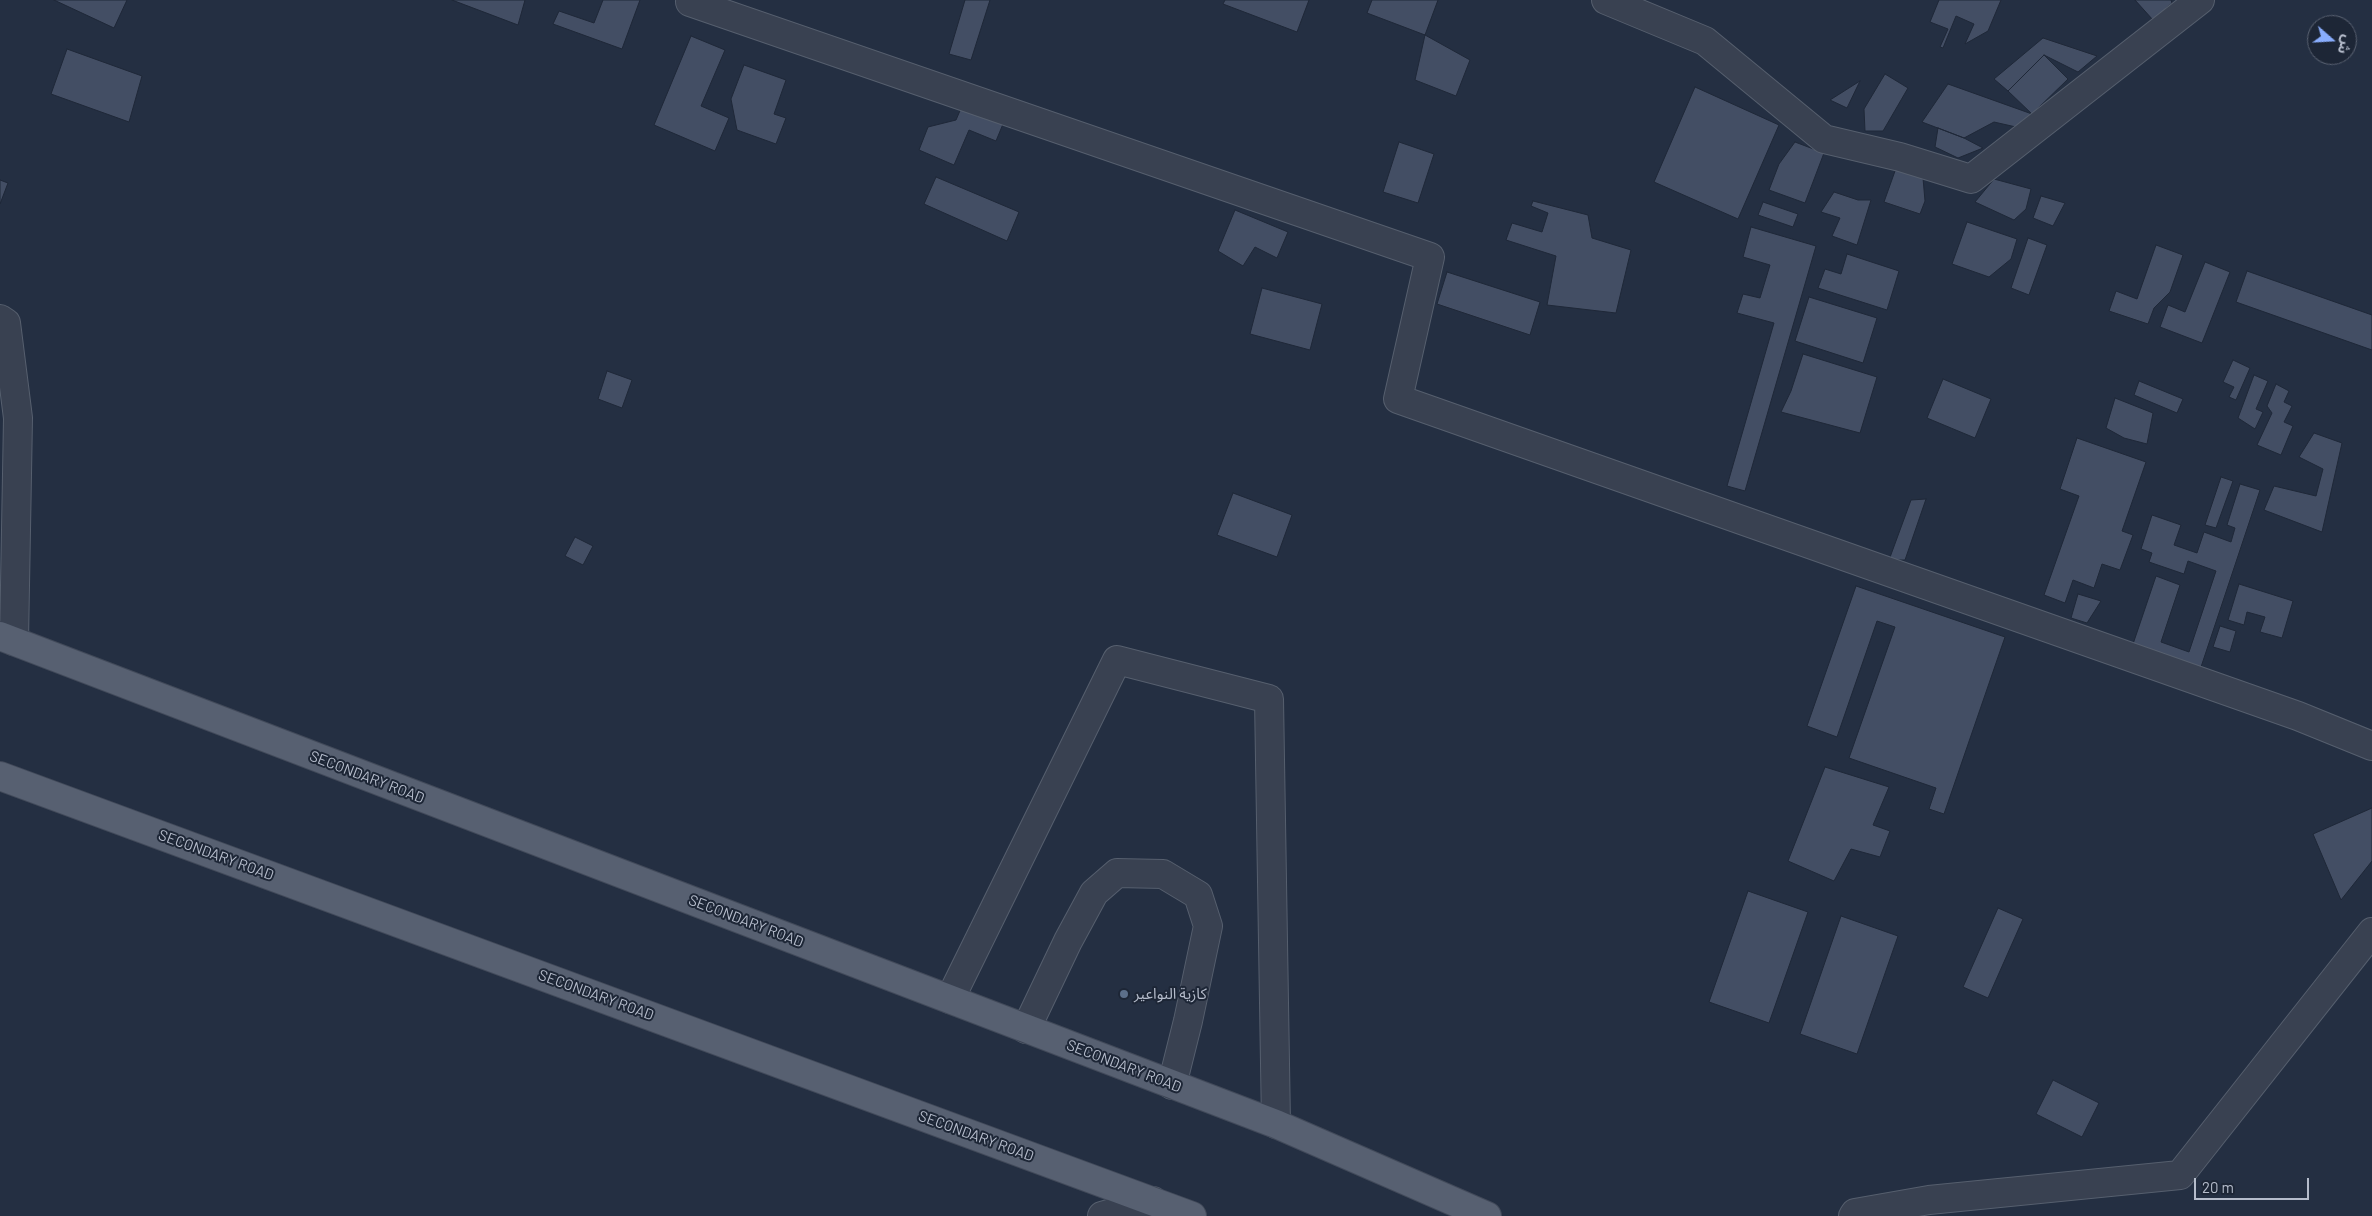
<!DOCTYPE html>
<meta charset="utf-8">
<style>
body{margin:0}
#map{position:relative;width:2372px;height:1216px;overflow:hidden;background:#242f42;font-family:Barlow,"Noto Sans Arabic",sans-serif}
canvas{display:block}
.north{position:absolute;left:2307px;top:15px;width:50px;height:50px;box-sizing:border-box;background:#1d2636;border:1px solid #5a6272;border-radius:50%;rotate:109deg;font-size:14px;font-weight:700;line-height:20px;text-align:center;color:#b5bccb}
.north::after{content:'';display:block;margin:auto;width:18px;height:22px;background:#89adfd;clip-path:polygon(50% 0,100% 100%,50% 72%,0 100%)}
.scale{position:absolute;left:2194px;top:1178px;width:115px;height:22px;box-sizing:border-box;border:2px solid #b5bccb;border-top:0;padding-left:6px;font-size:15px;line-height:18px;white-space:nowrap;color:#b5bccb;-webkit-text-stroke:4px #1d2636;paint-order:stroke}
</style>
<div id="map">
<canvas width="2372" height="1216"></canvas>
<div class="north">ش</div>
<div class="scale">20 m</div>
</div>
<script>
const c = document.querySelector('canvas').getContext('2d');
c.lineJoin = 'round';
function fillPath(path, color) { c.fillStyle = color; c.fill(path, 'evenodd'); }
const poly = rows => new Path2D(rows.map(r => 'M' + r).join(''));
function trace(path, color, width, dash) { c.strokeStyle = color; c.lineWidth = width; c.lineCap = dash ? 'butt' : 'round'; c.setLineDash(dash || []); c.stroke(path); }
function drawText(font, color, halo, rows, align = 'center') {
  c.font = font + ' Barlow,"Noto Sans Arabic",sans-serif'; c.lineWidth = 4; c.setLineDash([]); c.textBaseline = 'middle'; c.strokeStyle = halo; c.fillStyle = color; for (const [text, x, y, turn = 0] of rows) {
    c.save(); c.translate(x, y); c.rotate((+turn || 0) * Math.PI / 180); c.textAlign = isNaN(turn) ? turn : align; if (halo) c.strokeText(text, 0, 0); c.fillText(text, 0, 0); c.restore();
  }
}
const building = poly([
 [54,0,127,0,114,28,54,0],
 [452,0,525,0,518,25,452,0],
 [603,0,640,0,622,49,553,24,559,11,594,23,603,0],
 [965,0,990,0,971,60,949,54,965,0],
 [1225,0,1309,0,1297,32,1223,4,1225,0],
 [1372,0,1438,0,1425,35,1367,13,1372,0],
 [1939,0,2001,0,1988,31,1965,44,1974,24,1956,16,1943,48,1940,47,1948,29,1930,22,1939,0],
 [2135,0,2171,0,2172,3,2153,20,2135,0],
 [1425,35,1470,60,1456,96,1415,80,1425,35],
 [691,36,725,50,701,106,729,118,715,151,654,125,691,36],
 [2043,38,2097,56,2078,72,2044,55,2008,91,1994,79,2043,38],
 [67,49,142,76,129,122,51,94,67,49],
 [2044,55,2068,79,2032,114,2008,91,2044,55],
 [744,65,786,80,774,114,786,118,776,144,737,130,731,99,744,65],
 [1885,74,1908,88,1883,131,1865,131,1864,109,1885,74],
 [1860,81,1847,108,1830,100,1860,81],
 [1948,84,2032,114,2016,127,1994,122,1964,138,1922,122,1948,84],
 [1695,87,1779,125,1738,219,1654,182,1695,87],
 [962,106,1003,124,996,141,969,130,954,165,919,150,928,127,956,120,962,106],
 [1938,128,1964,138,1983,148,1958,158,1935,147,1938,128],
 [1399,142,1434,154,1418,203,1383,192,1399,142],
 [1795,142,1824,153,1805,203,1769,190,1779,164,1795,142],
 [1900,157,1923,178,1925,201,1920,214,1884,202,1900,157],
 [936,177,1019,212,1007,241,924,204,936,177],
 [1994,179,2031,189,2026,209,2014,220,1975,202,1994,179],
 [0,180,8,183,0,204,0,180],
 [1834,192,1858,200,1871,200,1857,245,1832,236,1840,218,1821,212,1834,192],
 [2041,196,2065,203,2053,226,2033,218,2041,196],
 [1533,201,1588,215,1592,238,1631,250,1616,313,1547,305,1556,256,1506,240,1512,223,1542,232,1548,213,1531,206,1533,201],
 [1763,202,1798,214,1793,227,1758,215,1763,202],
 [1235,210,1288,232,1277,258,1255,247,1243,266,1218,251,1235,210],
 [1967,222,2017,239,2011,259,1989,277,1952,264,1967,222],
 [1751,227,1816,246,1745,491,1727,486,1774,323,1737,313,1743,294,1760,298,1770,265,1743,257,1751,227],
 [2028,238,2047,245,2029,295,2011,288,2028,238],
 [2156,245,2183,255,2170,292,2154,308,2148,324,2109,311,2116,291,2137,299,2156,245],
 [1847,254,1899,271,1887,310,1818,288,1825,269,1841,274,1847,254],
 [2205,262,2230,272,2202,343,2160,327,2168,305,2185,312,2205,262],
 [2247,271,2372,315,2372,350,2236,302,2247,271],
 [1447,272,1540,302,1530,335,1437,304,1447,272],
 [1262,288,1322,304,1310,350,1250,334,1262,288],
 [1809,297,1877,318,1863,363,1795,341,1809,297],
 [1803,354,1877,377,1860,433,1781,412,1791,391,1803,354],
 [2233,360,2250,368,2236,400,2229,397,2234,387,2223,382,2233,360],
 [607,371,632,380,622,408,598,399,607,371],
 [2254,375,2268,381,2256,409,2263,412,2255,429,2238,418,2254,375],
 [1943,379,1991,399,1975,438,1927,418,1943,379],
 [2139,381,2183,399,2177,413,2134,395,2139,381],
 [2276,384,2289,391,2284,402,2292,406,2284,422,2293,426,2281,455,2257,445,2272,413,2267,406,2276,384],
 [2115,398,2153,413,2147,444,2124,438,2106,428,2115,398],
 [2314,433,2342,443,2322,532,2264,510,2274,486,2316,496,2323,469,2299,457,2314,433],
 [2077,438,2146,462,2122,531,2133,535,2120,570,2102,564,2094,588,2073,580,2065,603,2044,595,2079,496,2060,489,2077,438],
 [2221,477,2233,481,2216,528,2205,525,2221,477],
 [2240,484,2260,490,2199,673,2131,650,2156,576,2180,585,2161,642,2189,652,2216,571,2188,561,2184,574,2149,562,2152,553,2141,549,2152,515,2181,525,2174,545,2197,553,2204,532,2231,542,2235,528,2227,525,2240,484],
 [1233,493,1292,515,1277,557,1217,535,1233,493],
 [1926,499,1905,560,1889,560,1911,500,1926,499],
 [575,537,593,546,583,565,565,556,575,537],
 [2239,584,2293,601,2282,638,2260,632,2265,617,2247,612,2244,625,2228,620,2239,584],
 [1856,586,2005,637,1944,814,1929,809,1936,788,1849,758,1895,627,1877,621,1837,737,1807,726,1856,586],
 [2078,594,2101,601,2087,623,2071,618,2078,594],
 [2220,626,2236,631,2230,652,2213,647,2220,626],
 [1825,767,1889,787,1873,825,1890,831,1880,857,1851,849,1834,881,1788,861,1825,767],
 [2372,808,2372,861,2341,900,2313,834,2372,808],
 [1748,891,1808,912,1769,1023,1709,1002,1748,891],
 [1998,908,2023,919,1988,998,1963,987,1998,908],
 [1841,916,1898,936,1857,1054,1800,1034,1841,916],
 [2053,1080,2099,1103,2082,1137,2036,1114,2053,1080]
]);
fillPath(building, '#434e64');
trace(building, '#1f2838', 1);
const minor = poly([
 [1606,0,1705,41,1824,139,1900,157,1971,179,2200,0],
 [690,2,1430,257,1398,399,2298,716,2372,746],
 [0,319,6,323,18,418,14,641],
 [950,999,1117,660,1269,699,1276,1124],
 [1026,1029,1068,941,1094,893,1117,873,1163,874,1198,895,1208,926,1188,1021,1172,1085],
 [1102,1216,1153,1201],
 [1853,1216,1855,1213,1929,1200,2180,1175,2372,932]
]);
const major = poly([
 [0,636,1276,1124,1487,1216],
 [0,776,1192,1216]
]);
trace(minor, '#565f6e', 30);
trace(major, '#424a5a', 30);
trace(minor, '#394151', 28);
trace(major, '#576071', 28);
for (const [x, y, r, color] of [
 [1124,994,5,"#5c6f8a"]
]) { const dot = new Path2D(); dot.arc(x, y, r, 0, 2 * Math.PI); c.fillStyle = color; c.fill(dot); trace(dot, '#1d2636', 2); }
drawText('15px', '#b5bccb', '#1d2636', [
 ["SECONDARY ROAD",367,777,21],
 ["SECONDARY ROAD",216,855,20],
 ["SECONDARY ROAD",746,921,21],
 ["SECONDARY ROAD",596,995,20],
 ["SECONDARY ROAD",1124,1066,21],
 ["SECONDARY ROAD",976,1136,20]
]);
drawText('15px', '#b5bccb', '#1d2636', [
 ["كازية النواعير",1134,994]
], 'left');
</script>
